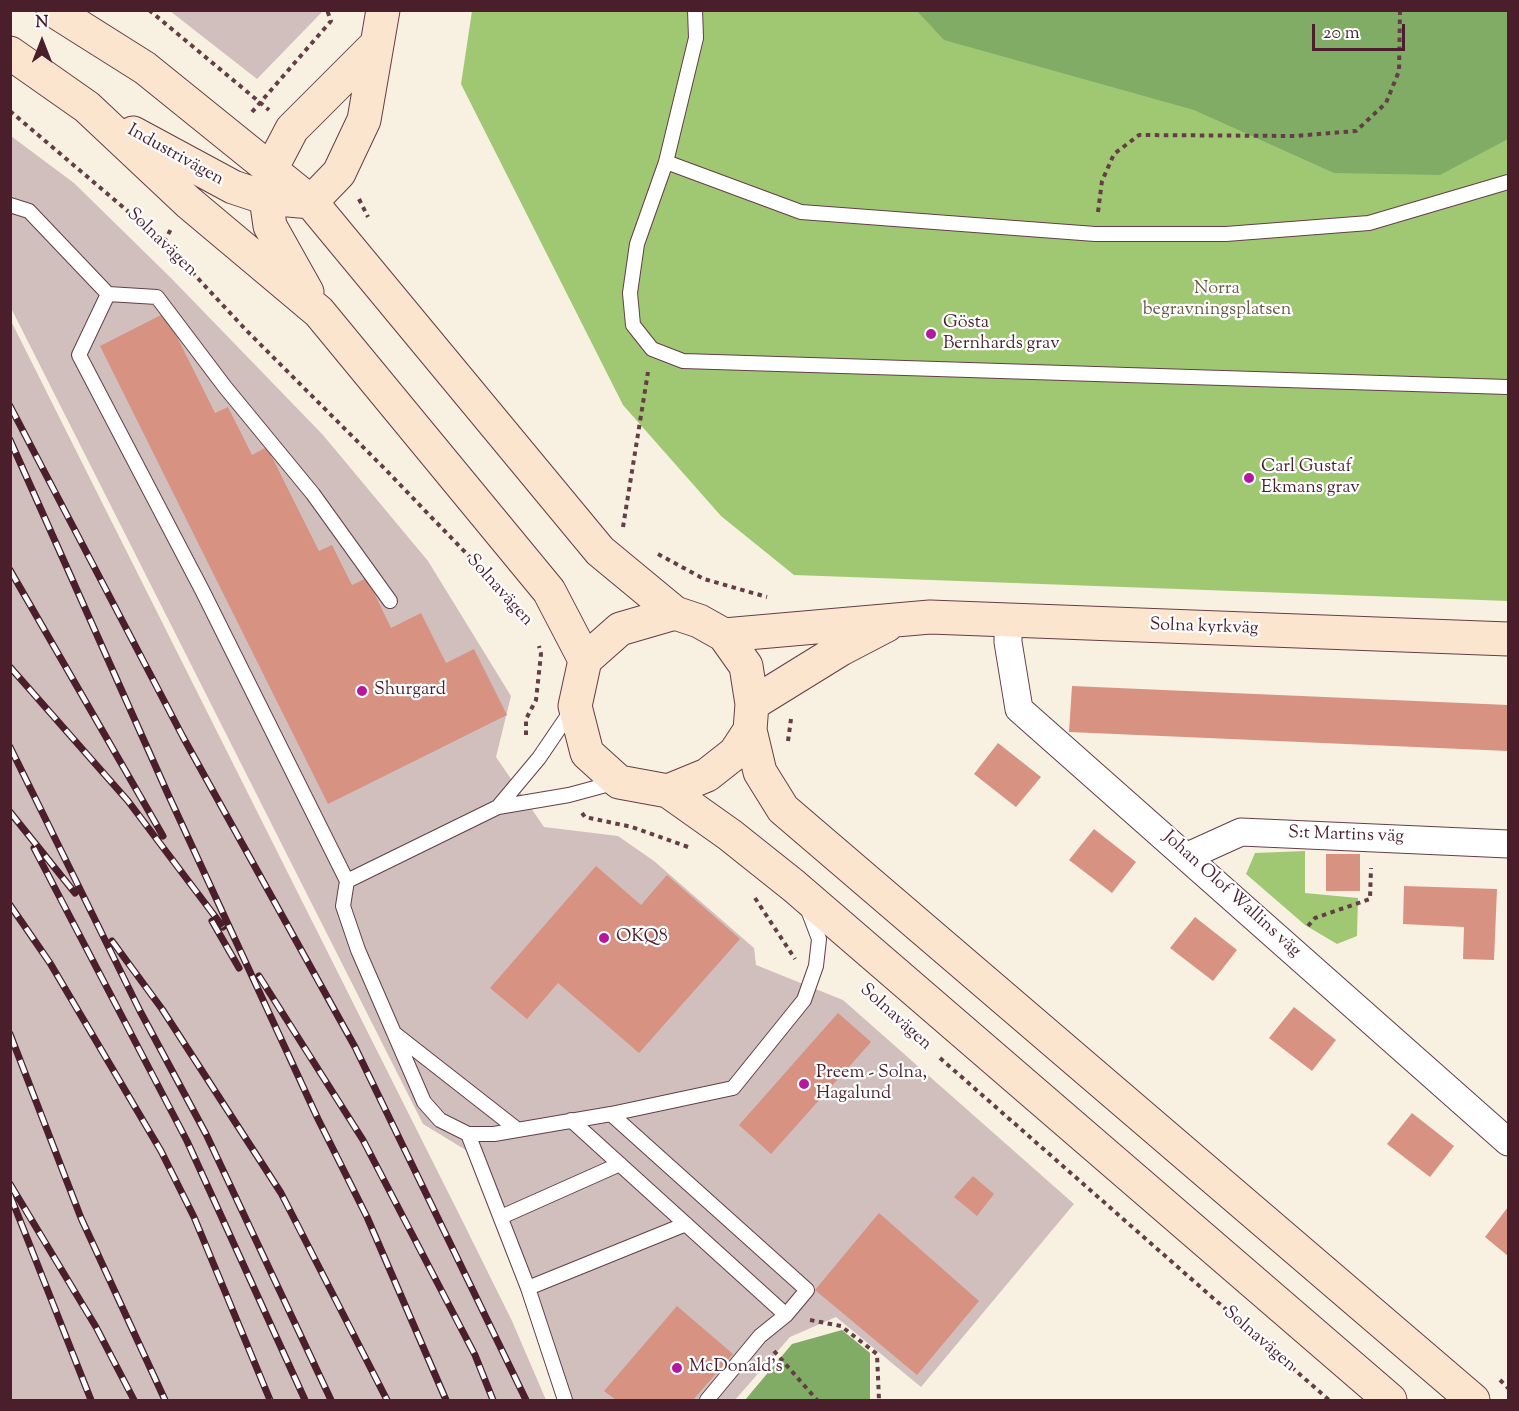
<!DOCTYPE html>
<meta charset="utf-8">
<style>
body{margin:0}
#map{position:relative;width:1519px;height:1411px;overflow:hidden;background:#f8f1e2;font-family:"Sorts Mill Goudy",serif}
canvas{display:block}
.frame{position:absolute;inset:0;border:12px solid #4a1f2b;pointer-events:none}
.north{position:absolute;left:12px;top:12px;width:60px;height:60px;-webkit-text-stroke:4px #fff;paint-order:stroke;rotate:0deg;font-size:16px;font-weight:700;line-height:24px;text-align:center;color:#4a1f2b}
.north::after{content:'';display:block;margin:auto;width:21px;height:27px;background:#4a1f2b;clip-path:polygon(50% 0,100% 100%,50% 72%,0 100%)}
.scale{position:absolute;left:1312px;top:24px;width:93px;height:27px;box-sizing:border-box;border:3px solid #4a1f2b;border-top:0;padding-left:8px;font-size:18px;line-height:21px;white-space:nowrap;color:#4a1f2b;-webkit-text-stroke:4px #fff;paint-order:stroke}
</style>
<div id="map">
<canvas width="1519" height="1411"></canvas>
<div class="frame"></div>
<div class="north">N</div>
<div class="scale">20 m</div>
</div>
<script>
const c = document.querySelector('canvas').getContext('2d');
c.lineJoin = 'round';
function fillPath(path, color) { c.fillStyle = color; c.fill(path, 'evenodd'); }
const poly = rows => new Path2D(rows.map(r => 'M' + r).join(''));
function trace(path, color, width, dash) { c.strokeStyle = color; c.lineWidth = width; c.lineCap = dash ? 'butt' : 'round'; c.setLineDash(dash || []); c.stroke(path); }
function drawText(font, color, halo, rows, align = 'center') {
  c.font = font + ' "Sorts Mill Goudy",serif'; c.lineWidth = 4.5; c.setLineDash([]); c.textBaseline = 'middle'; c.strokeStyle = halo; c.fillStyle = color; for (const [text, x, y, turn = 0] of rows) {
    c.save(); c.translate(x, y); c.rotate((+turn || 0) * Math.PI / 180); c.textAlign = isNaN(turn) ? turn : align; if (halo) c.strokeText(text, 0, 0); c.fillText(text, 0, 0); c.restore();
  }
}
fillPath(poly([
 [170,11,323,11,257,79],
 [11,136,74,183,171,278,323,435,428,561,511,696,496,757,544,827,618,836,654,861,754,948,756,965,843,1000,1074,1204,921,1387,836,1317,790,1337,735,1400,562,1400,469,1152,423,1124,11,308],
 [11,321,462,1220,512,1321,546,1400,11,1400]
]), '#d1bfbe');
fillPath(poly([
 [472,11,1508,11,1508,601,794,575,721,516,623,405,461,84],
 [1305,851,1305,893,1358,898,1357,936,1337,944,1305,925,1246,874,1255,853]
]), '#a0c873');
fillPath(poly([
 [917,11,1508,11,1508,139,1440,175,1334,173,1194,110,944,40],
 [842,1330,870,1353,870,1400,745,1400,792,1344]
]), '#80ac65');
fillPath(poly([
 [165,313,215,413,228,407,252,455,267,447,319,551,332,545,352,585,367,578,391,628,421,613,446,663,474,649,507,715,328,804,100,346],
 [1072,686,1508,705,1508,751,1069,732],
 [998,743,1041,777,1016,807,974,774],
 [1094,829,1136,862,1112,893,1069,860],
 [1326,854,1360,854,1360,891,1326,891],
 [596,866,641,905,667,875,740,939,639,1053,558,983,527,1019,490,988],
 [1404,886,1497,889,1494,960,1463,959,1464,927,1403,924],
 [1195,917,1237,950,1213,981,1170,948],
 [1294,1007,1336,1040,1312,1071,1269,1038],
 [838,1013,871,1042,771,1154,739,1125],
 [1412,1113,1454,1146,1430,1177,1387,1144],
 [973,1176,994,1194,977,1216,954,1197],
 [1508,1207,1508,1256,1485,1237],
 [879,1213,979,1301,917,1375,815,1290],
 [677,1306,733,1354,693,1400,616,1400,604,1391]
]), '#d79282');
const lane = poly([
 [695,10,696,38,666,162,801,212,1095,234,1226,234,1369,223,1508,182],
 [666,162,637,244,630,293,633,325,652,349,683,361,1508,387],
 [10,205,29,211,108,294,157,297,225,387,313,494,390,601],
 [108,294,79,355,202,590,347,881],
 [617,782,569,795,498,807,347,881,343,906,358,950,424,1102,440,1120,468,1134,494,1134,611,1114,733,1088,804,1000,816,966,819,939,808,910],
 [498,807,539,758,573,708],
 [394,1033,518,1130],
 [611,1114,807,1290,786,1315,760,1336,707,1400],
 [571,1120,786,1315],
 [468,1134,528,1288,565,1400],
 [501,1217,620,1164],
 [528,1288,686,1224]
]);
const street = poly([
 [1008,620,1008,642,1019,709,1508,1142],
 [1188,856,1241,832,1508,844]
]);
const secondary = poly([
 [53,10,145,68,311,202,600,551,675,613,699,621,724,635,746,666,752,704,750,730,760,772,783,809,1473,1400],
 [10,53,87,107,188,202,319,312,549,591,585,660],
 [133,133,233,187,266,198,311,202,339,173,364,120,383,10],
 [307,292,270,226,266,198,271,169,292,129,377,44],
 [675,613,620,629,585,660,575,706,587,753,619,782,668,791,730,835,794,886,1390,1400],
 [724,635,930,617,1508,639],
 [752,704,841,649,887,625],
 [668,791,707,775,735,753,750,730]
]);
trace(lane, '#643e46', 16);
trace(street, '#643e46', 29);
trace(secondary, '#643e46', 35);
trace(poly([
 [149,10,269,110],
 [10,111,164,242,246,330,384,468,515,604],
 [252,112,331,21,327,10],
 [359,199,368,217],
 [1098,212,1102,181,1114,154,1139,135,1295,136,1356,131,1386,103,1399,71,1400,10],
 [164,242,171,229],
 [623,527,648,372],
 [658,554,704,579,767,597],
 [526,735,526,719,536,700,541,654,539,646],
 [788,741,791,719],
 [582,813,585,817,632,827,688,847],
 [755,898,795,959],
 [1308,926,1315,918,1370,899,1371,868],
 [940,1058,1329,1400],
 [810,1320,841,1326,877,1354,879,1400],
 [774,1351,817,1400],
 [1500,1380,1508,1388]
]), '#643e46', 4, [4.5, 4.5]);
trace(lane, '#fff', 14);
trace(street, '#fff', 27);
trace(secondary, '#fbe5cf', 33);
const rail = poly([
 [10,406,183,737,355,1047,526,1400],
 [10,440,167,792,318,1119,367,1217,446,1400],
 [10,570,163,836],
 [10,667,128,801,223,927],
 [10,747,140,1011,206,1134,331,1400],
 [10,812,75,893],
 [34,848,187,1141,305,1400],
 [10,905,50,963,161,1151,194,1217,270,1400],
 [212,921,239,968],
 [112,941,162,1009,281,1193,387,1400],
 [259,976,363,1140,475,1355,493,1400],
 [10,1034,81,1218,165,1400],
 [10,1184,96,1327,134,1400],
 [10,1195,91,1400]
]);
trace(rail, '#4a1f2b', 7);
trace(rail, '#fff', 4.5, [14]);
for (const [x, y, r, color] of [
 [931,334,6,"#b5179e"],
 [1249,478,6,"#b5179e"],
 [362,691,6,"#b5179e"],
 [604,938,6,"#b5179e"],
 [804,1084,6,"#b5179e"],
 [677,1368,6,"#b5179e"]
]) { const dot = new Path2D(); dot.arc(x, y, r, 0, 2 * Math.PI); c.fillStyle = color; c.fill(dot); trace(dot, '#fff', 2); }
drawText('18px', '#4a1f2b', '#fff', [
 ["Industrivägen",175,156,29],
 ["Solnavägen",161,243,44],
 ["Solnavägen",499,591,48],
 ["Solna kyrkväg",1204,628,2],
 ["S:t Martins väg",1346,836,2],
 ["Johan Olof Wallins väg",1231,895,42],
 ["Solnavägen",895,1018,42],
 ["Solnavägen",1259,1340,41]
]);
drawText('18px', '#685a44', '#fff', [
 ["Norra",1217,290],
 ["begravningsplatsen",1217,311]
]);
drawText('18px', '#4a1f2b', '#fff', [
 ["Gösta",943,324],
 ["Bernhards grav",943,345],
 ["Carl Gustaf",1261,468],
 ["Ekmans grav",1261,489],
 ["Shurgard",374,691],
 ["OKQ8",616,938],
 ["Preem - Solna,",816,1074],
 ["Hagalund",816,1095],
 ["McDonald's",689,1368]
], 'left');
</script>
